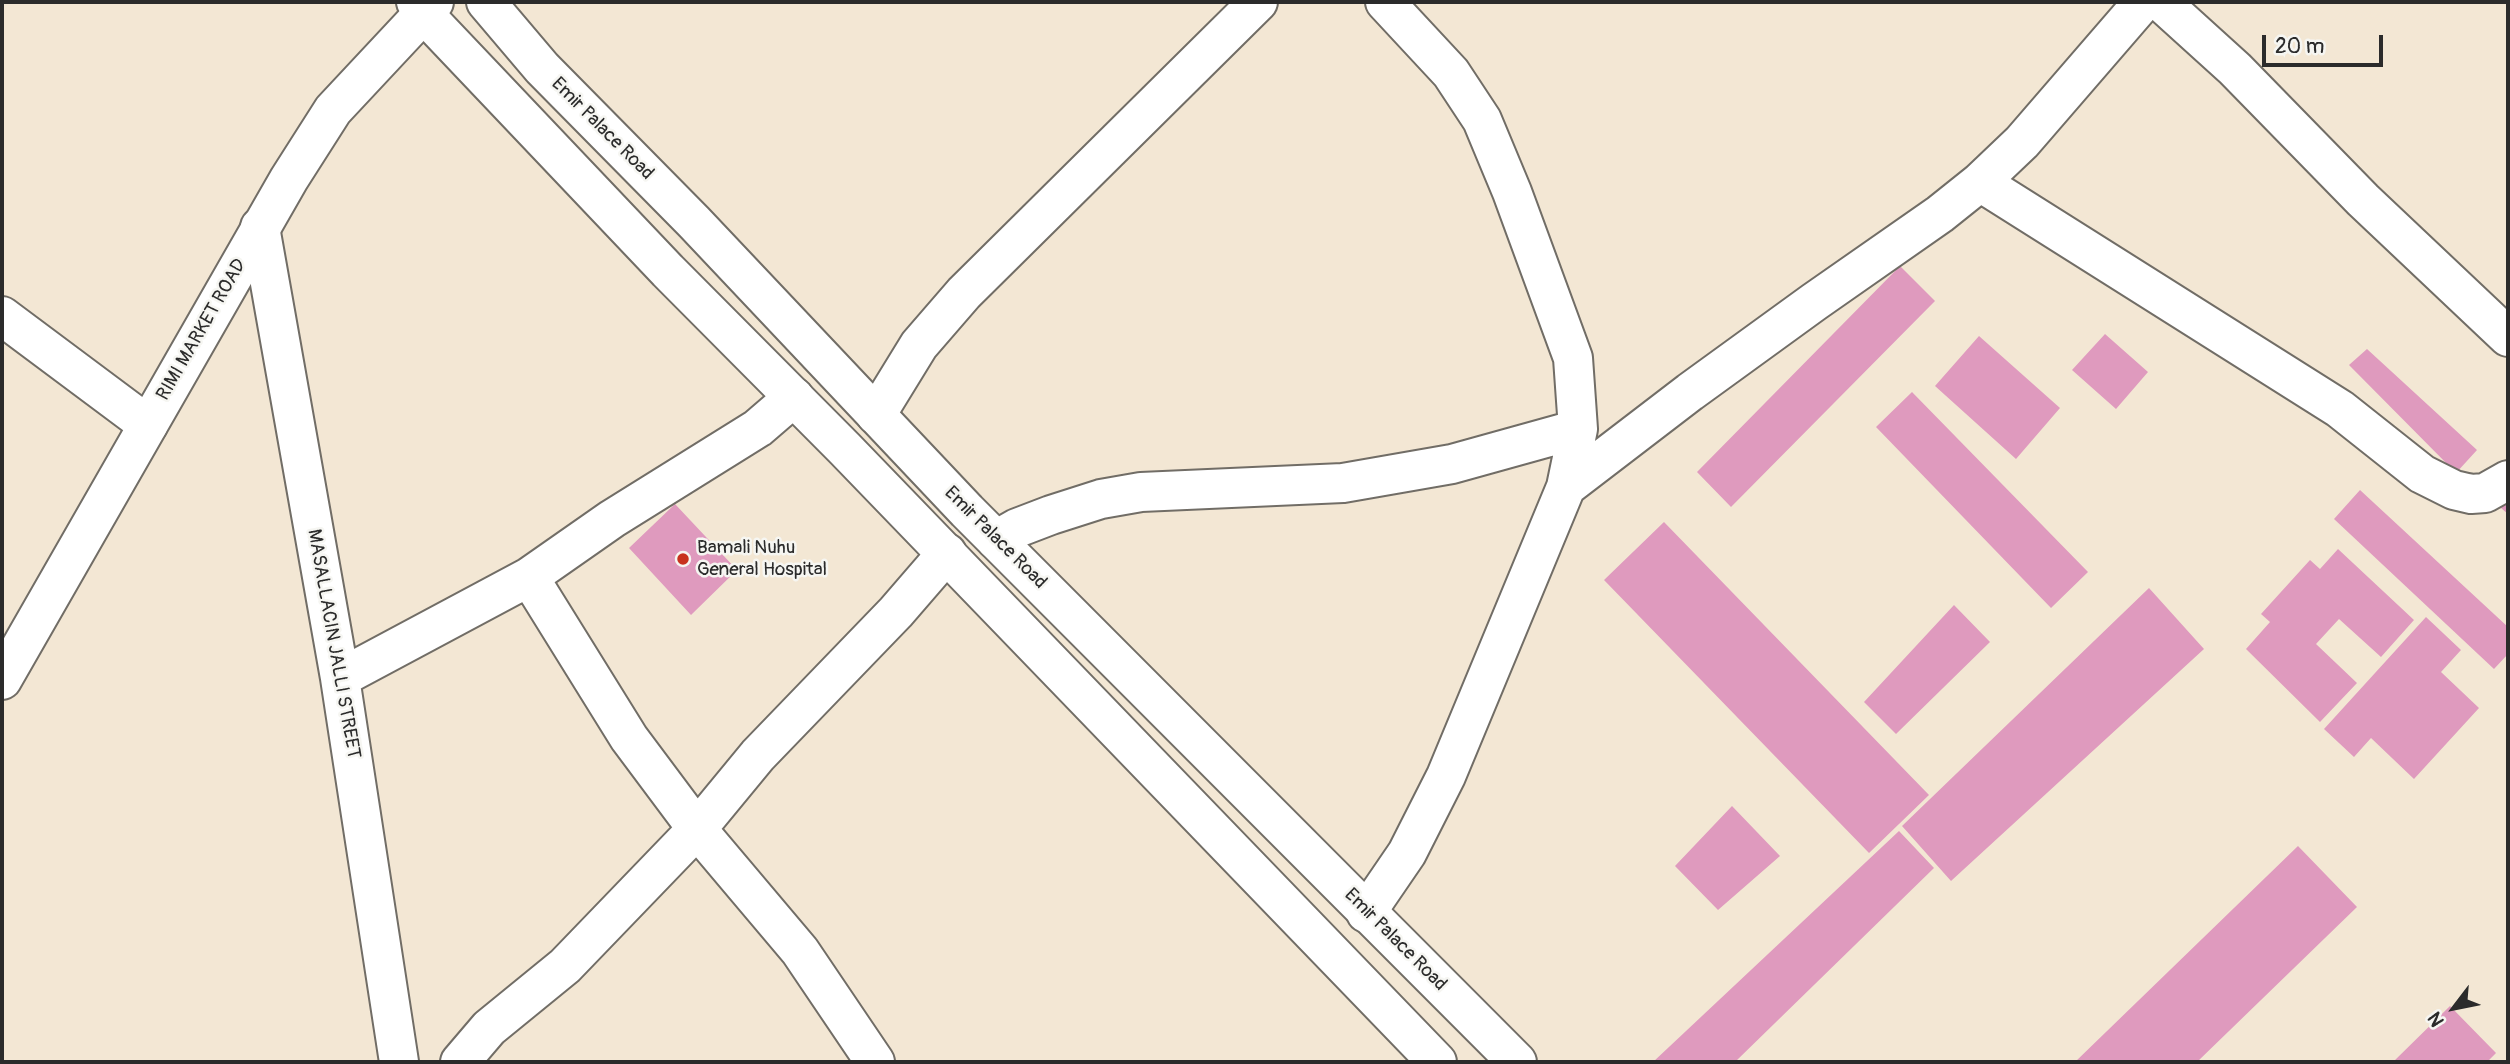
<!DOCTYPE html>
<style>
body{margin:0}
#map{position:relative;width:2510px;height:1064px;overflow:hidden;background:#f3e7d4;font-family:Pangolin,sans-serif}
canvas{display:block}
.frame{position:absolute;inset:0;border:4px solid #2b2b2b;pointer-events:none}
.north{position:absolute;left:2419px;top:973px;width:70px;height:70px;-webkit-text-stroke:5px #f6f6f2;paint-order:stroke;rotate:238deg;font-size:19px;font-weight:700;line-height:28px;text-align:center;color:#2b2b2b}
.north::after{content:'';display:block;margin:auto;width:24px;height:32px;background:#2b2b2b;clip-path:polygon(50% 0,100% 100%,50% 72%,0 100%)}
.scale{position:absolute;left:2262px;top:35px;width:121px;height:32px;box-sizing:border-box;border:4px solid #2b2b2b;border-top:0;padding-left:9px;font-size:21px;line-height:24px;white-space:nowrap;color:#2b2b2b;-webkit-text-stroke:5px #f6f6f2;paint-order:stroke}
</style>
<div id="map">
<canvas width="2510" height="1064"></canvas>
<div class="frame"></div>
<div class="north">N</div>
<div class="scale">20 m</div>
</div>
<script>
const c = document.querySelector('canvas').getContext('2d');
c.lineJoin = 'round';
function fillPath(path, color) { c.fillStyle = color; c.fill(path, 'evenodd'); }
const poly = rows => new Path2D(rows.map(r => 'M' + r).join(''));
function trace(path, color, width, dash) { c.strokeStyle = color; c.lineWidth = width; c.lineCap = dash ? 'butt' : 'round'; c.setLineDash(dash || []); c.stroke(path); }
function drawText(font, color, halo, rows, align = 'center') {
  c.font = font + ' Pangolin,sans-serif'; c.lineWidth = 5; c.setLineDash([]); c.textBaseline = 'middle'; c.strokeStyle = halo; c.fillStyle = color; for (const [text, x, y, turn = 0] of rows) {
    c.save(); c.translate(x, y); c.rotate((+turn || 0) * Math.PI / 180); c.textAlign = isNaN(turn) ? turn : align; if (halo) c.strokeText(text, 0, 0); c.fillText(text, 0, 0); c.restore();
  }
}
fillPath(poly([
 [1900,266,1935,301,1731,507,1697,472],
 [2105,334,2148,372,2116,409,2072,370],
 [1979,336,2060,408,2016,459,1935,386],
 [2367,349,2477,450,2456,473,2349,365],
 [1912,392,2088,572,2051,608,1876,427],
 [2360,490,2508,627,2508,654,2494,669,2334,519],
 [2508,500,2508,514,2501,508],
 [675,504,737,570,691,615,629,548],
 [1664,522,1929,795,1869,853,1604,580],
 [2338,549,2414,620,2381,657,2339,619,2316,644,2357,683,2320,722,2246,649,2270,622,2261,614,2310,560,2320,569],
 [2149,588,2204,649,1951,881,1902,826],
 [1954,605,1990,642,1896,734,1864,702],
 [2426,617,2461,650,2441,672,2479,708,2414,779,2371,738,2354,757,2324,729],
 [1732,806,1780,856,1718,910,1675,866],
 [1899,831,1934,868,1735,1062,1653,1062],
 [2298,846,2357,907,2197,1062,2075,1062],
 [2450,1006,2496,1053,2487,1062,2393,1062]
]), '#df9abe');
const street = poly([
 [2161,2,2235,69,2363,200,2508,337],
 [1980,182,2340,409,2422,474,2454,490,2471,494,2485,493,2508,480],
 [260,227,340,678,399,1062],
 [2,316,148,425],
 [876,415,919,345,964,293,1258,2],
 [1566,487,1690,392,1814,302,1940,214,1980,182,2022,142,2143,2],
 [996,540,1017,528,1051,515,1101,499,1141,492,1343,483,1452,464,1578,429],
 [529,577,629,738,697,829,800,951,875,1062],
 [340,678,529,577,612,519,758,428,794,397],
 [1366,913,1407,853,1446,776,1566,487,1578,429,1573,358,1512,192,1482,120,1451,73,1385,2],
 [460,1062,489,1028,565,966,697,829,758,755,896,612,947,553]
]);
const secondary = poly([
 [2,680,289,179,333,110,434,2]
]);
const primary = poly([
 [416,2,423,13,668,271,845,449,1437,1062],
 [486,2,542,68,694,222,967,511,1517,1062]
]);
trace(street, '#716d66', 42);
trace(secondary, '#716d66', 42);
trace(primary, '#716d66', 42);
trace(street, '#fff', 38);
trace(secondary, '#fff', 38);
trace(primary, '#fff', 38);
for (const [x, y, r, color] of [
 [683,559,7,"#c8321e"]
]) { const dot = new Path2D(); dot.arc(x, y, r, 0, 2 * Math.PI); c.fillStyle = color; c.fill(dot); trace(dot, '#f6f6f2', 2.5); }
drawText('19px', '#2b2b2b', '#f6f6f2', [
 ["Emir Palace Road",602,129,45],
 ["RIMI MARKET ROAD",202,330,-60],
 ["Emir Palace Road",995,538,45],
 ["MASALLACIN JALLI STREET",333,644,80],
 ["Emir Palace Road",1395,940,45]
]);
drawText('19px', '#2b2b2b', '#f6f6f2', [
 ["Bamali Nuhu",697,548],
 ["General Hospital",697,570]
], 'left');
</script>
